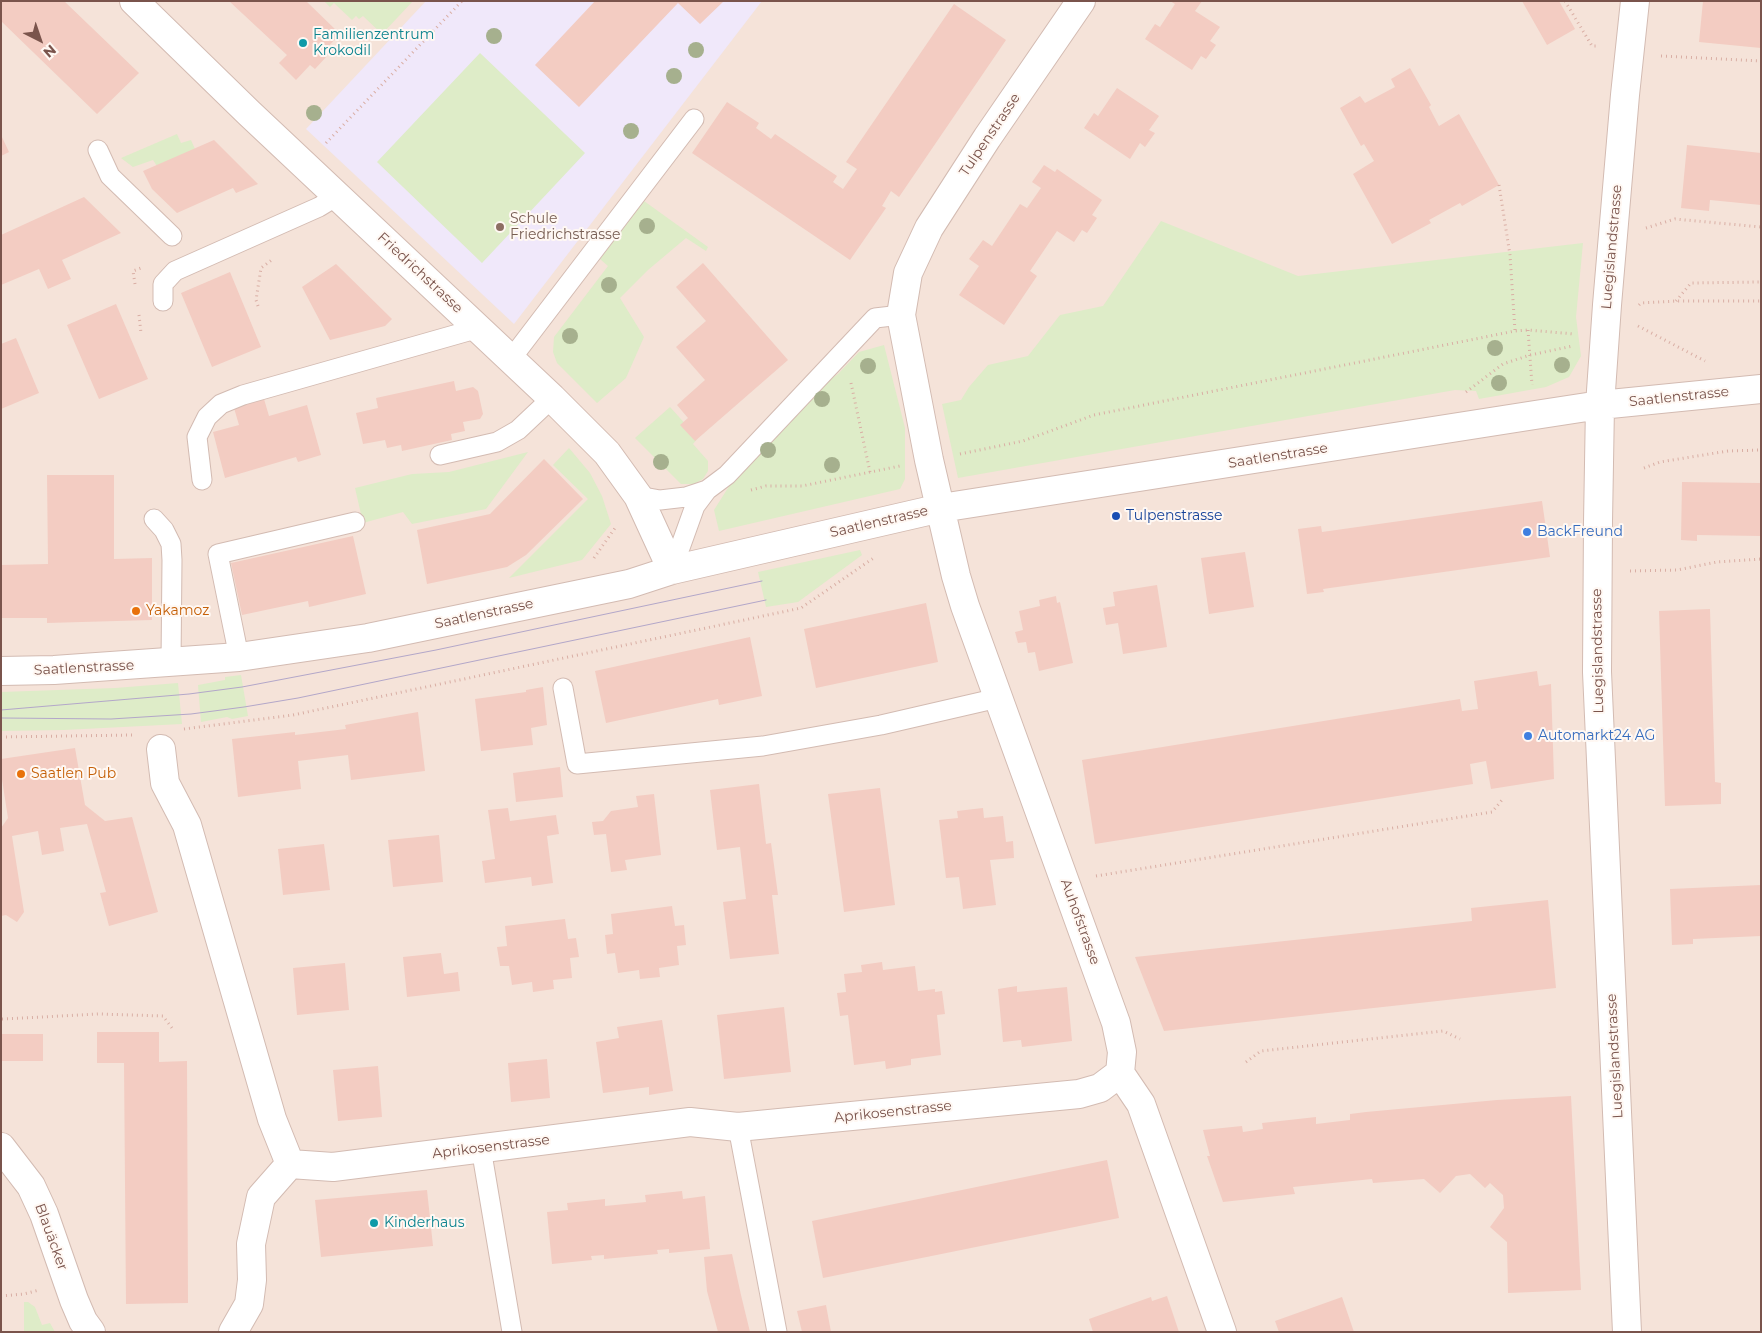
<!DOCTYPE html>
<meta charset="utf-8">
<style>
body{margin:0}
#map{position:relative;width:1762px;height:1333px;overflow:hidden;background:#fdf3eb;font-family:Montserrat,sans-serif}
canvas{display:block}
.frame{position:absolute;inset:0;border:2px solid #7a544c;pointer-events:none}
.north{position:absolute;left:15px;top:15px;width:50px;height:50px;-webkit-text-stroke:4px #fff8f3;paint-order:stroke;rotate:139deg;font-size:14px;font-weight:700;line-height:20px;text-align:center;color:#7a544c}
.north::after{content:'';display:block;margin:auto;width:18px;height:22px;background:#7a544c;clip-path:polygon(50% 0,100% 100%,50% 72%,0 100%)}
</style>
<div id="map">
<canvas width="1762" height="1333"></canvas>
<div class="frame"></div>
<div class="north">N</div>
</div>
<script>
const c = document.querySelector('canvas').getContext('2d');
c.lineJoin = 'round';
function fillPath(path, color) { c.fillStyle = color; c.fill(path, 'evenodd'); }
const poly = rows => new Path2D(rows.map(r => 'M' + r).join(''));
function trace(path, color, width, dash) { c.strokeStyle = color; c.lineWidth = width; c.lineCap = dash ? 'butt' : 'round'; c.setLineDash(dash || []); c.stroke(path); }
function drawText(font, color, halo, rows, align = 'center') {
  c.font = font + ' Montserrat,sans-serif'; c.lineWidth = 4; c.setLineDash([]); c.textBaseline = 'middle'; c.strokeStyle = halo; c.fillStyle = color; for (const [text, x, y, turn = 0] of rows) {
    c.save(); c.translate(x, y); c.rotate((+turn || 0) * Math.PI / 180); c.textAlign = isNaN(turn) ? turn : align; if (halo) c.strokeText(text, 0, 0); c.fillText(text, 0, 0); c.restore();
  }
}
fillPath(poly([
 [1,1,1761,1,1761,1332,1,1332]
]), '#f5e3d9');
fillPath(poly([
 [426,1,762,1,514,324,306,129]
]), '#f0e8fa');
fillPath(poly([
 [324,1,413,1,382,34,363,16,359,19,356,16,352,20,334,3,330,7],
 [480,53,585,153,482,263,377,162],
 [177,134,181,143,191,140,195,149,157,166,153,160,133,167,121,158],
 [644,201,708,247,706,251,686,238,648,270,620,298,644,337,626,378,597,403,557,363,553,352,554,337,608,266,600,259],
 [1161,221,1298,276,1583,243,1576,317,1581,356,1569,377,1546,387,1479,399,1476,391,1455,390,958,478,942,404,961,400,969,387,988,365,1028,356,1060,315,1103,306],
 [884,345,905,428,905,479,900,489,719,531,714,510,733,480,822,385,838,374,859,352],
 [670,407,698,438,693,444,708,461,708,471,703,479,694,484,681,484,635,438],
 [569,448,590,473,602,496,611,524,582,560,509,578,588,499,553,465],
 [528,452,486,509,412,524,403,512,363,523,355,488,412,474,449,472],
 [860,550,862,555,798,602,766,607,758,572],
 [241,675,248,716,232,719,227,717,201,722,198,685,225,680,225,677],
 [178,683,182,724,64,730,1,731,1,692,115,688],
 [24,1302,28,1302,35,1307,42,1325,50,1323,55,1332,24,1332]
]), '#deecc8');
fillPath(poly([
 [1,1,64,1,139,73,97,114,1,21],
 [229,1,306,1,340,34,323,52,327,56,315,69,310,65,296,80,279,63,287,55],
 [595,1,724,1,700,24,678,3,579,107,535,65],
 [1170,1,1202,1,1195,11,1220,27,1210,41,1216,45,1206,59,1201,56,1192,70,1145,39,1155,24,1160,27,1175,4],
 [1522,1,1559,1,1575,29,1547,45],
 [1703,1,1761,1,1761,48,1699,42],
 [954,4,1006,40,899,197,891,191,882,206,886,208,850,260,692,153,727,102,759,123,756,128,771,139,775,134,837,176,833,182,843,189,857,169,846,162],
 [1410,68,1431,105,1429,107,1439,126,1459,114,1499,185,1462,206,1460,203,1429,220,1431,223,1392,244,1353,174,1374,161,1364,144,1361,146,1340,108,1360,96,1365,103,1395,87,1391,79],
 [1117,88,1159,116,1149,130,1155,133,1145,147,1140,143,1130,159,1084,128,1094,113,1098,116],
 [1,135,9,152,1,156],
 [214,140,258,184,236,193,233,188,177,213,152,189,143,171],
 [1687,145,1761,153,1761,205,1710,200,1709,211,1681,208],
 [1044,165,1055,172,1057,169,1102,200,1092,215,1097,218,1087,233,1082,230,1074,242,1057,231,1030,271,1037,276,1004,325,959,295,979,266,969,259,983,240,992,246,1020,204,1027,208,1041,188,1032,182],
 [84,197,121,233,62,260,71,279,48,289,39,269,1,285,1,235],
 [703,263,788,360,695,441,680,425,688,418,677,405,705,380,676,347,706,321,676,287],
 [336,264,392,319,385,326,330,340,302,287],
 [230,272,261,347,212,367,181,293],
 [116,304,148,379,99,399,67,325],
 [16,338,39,393,1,409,1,344],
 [454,381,456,391,473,387,478,391,483,414,480,419,463,422,465,431,451,434,452,440,402,451,401,445,387,448,385,440,363,444,356,413,378,408,376,398],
 [264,399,269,416,307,405,321,455,298,462,296,457,225,478,213,432,239,425,234,408],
 [544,459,583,499,526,555,507,567,427,584,417,530,490,514],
 [47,475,114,475,114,559,152,558,152,620,47,623,47,618,1,618,1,565,48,564],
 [1682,482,1761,483,1761,536,1697,535,1697,541,1681,540],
 [1542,501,1550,557,1323,589,1324,592,1307,594,1298,529,1321,526,1322,532],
 [353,536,366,594,309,607,308,601,242,615,231,563],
 [1245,552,1254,607,1209,614,1201,558],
 [1157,585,1167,647,1123,654,1118,623,1106,625,1103,608,1115,606,1113,592],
 [1056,596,1057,603,1060,602,1073,663,1039,671,1035,652,1028,653,1026,642,1018,643,1015,632,1023,630,1019,611,1040,606,1039,600],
 [926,603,938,662,816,688,804,629],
 [1710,609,1715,782,1721,783,1721,804,1665,806,1659,611],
 [750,637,762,696,719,705,718,699,606,723,595,671],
 [1537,671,1539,686,1551,684,1554,779,1491,789,1486,761,1470,764,1473,784,1095,844,1082,760,1460,699,1462,711,1478,709,1474,681],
 [543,687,547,725,531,728,533,745,481,751,475,699,526,692,526,690],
 [418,712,425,771,351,780,348,755,298,761,301,789,238,797,232,739,295,732,295,735,346,729,345,725],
 [75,748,85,805,105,821,132,817,158,912,109,926,100,893,106,892,87,824,60,828,64,851,42,855,38,831,12,836,24,912,17,922,6,915,1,916,1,828,8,818,1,773,1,759],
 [560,767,563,797,516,802,513,773],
 [759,784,766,844,771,843,778,895,772,895,779,954,730,959,723,902,746,899,740,847,717,850,710,790],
 [880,788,895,905,844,912,828,794],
 [654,794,661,855,625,860,627,870,611,872,606,834,594,835,592,822,603,821,611,811,638,807,636,796],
 [508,808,510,821,556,815,559,834,547,836,553,883,532,886,531,877,485,883,482,861,495,859,488,810],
 [983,808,984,818,1003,816,1006,842,1013,841,1014,858,990,860,996,905,963,909,959,877,946,878,939,820,958,818,957,811],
 [439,835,443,882,393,887,388,840],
 [324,844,330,890,283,895,278,849],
 [1761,885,1761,936,1693,939,1693,944,1672,945,1670,889],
 [1548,900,1556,988,1164,1031,1135,957,1472,921,1471,908],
 [672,906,675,926,684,925,686,945,677,946,679,965,659,968,660,977,640,979,639,970,618,973,615,953,607,954,605,935,613,934,611,914],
 [565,919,568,939,576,938,579,957,570,958,572,978,553,980,554,989,533,992,532,982,512,985,509,966,500,966,497,947,507,946,505,926],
 [441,953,444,974,458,972,460,991,407,997,403,957],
 [882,962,883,970,915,966,918,991,935,989,935,992,942,991,945,1014,937,1015,941,1055,911,1059,911,1065,886,1069,885,1061,854,1065,848,1015,840,1016,837,993,846,992,844,974,862,972,861,965],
 [345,963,349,1010,297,1015,293,968],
 [1017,986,1017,992,1067,987,1072,1041,1022,1047,1021,1040,1003,1042,998,989],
 [784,1007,791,1072,724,1079,717,1015],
 [662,1020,673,1091,649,1095,649,1087,603,1093,596,1042,619,1038,617,1027],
 [97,1032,159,1032,159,1062,187,1061,188,1303,126,1304,124,1063,97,1063],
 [1,1034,43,1034,43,1061,1,1061],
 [547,1059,550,1098,511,1102,508,1063],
 [378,1066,382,1117,338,1121,333,1070],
 [1571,1096,1581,1290,1508,1293,1507,1242,1490,1227,1504,1208,1503,1195,1490,1183,1485,1188,1470,1174,1456,1176,1440,1193,1424,1179,1373,1183,1372,1179,1293,1187,1295,1194,1223,1202,1207,1156,1210,1156,1203,1130,1242,1126,1243,1132,1263,1129,1262,1123,1316,1117,1316,1124,1350,1120,1350,1114,1366,1112,1497,1100],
 [1107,1160,1119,1218,823,1278,812,1221],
 [427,1190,433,1246,321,1257,315,1200],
 [682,1191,683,1199,705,1196,710,1249,669,1253,669,1249,657,1250,658,1254,604,1259,604,1255,591,1256,592,1260,552,1264,547,1212,568,1210,567,1203,605,1199,605,1206,646,1202,645,1195],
 [732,1254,741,1295,750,1332,718,1332,707,1291,704,1257],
 [1167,1296,1179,1332,1093,1332,1089,1319,1151,1297,1152,1301],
 [1342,1297,1354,1332,1279,1332,1275,1321],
 [826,1305,831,1332,802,1332,797,1311]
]), '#f3ccc2');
const lane = poly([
 [98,150,110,176,172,236],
 [163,301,163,284,175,271,319,207,337,196],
 [511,359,694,119],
 [440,455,497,442,518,430,552,398],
 [202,480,197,437,207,417,221,404,243,395,479,328],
 [638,496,660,500,686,497,707,490,727,475,875,318,901,315],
 [154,519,164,530,171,544,172,560,171,663],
 [672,570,695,506,707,490],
 [239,657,218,554,355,522],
 [563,688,577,764,763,746,881,725,998,698],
 [738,1127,777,1332],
 [481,1148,512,1332]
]);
const street = poly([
 [134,1,249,113,552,398,607,453,638,496,672,570],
 [1081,1,987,138,929,228,908,273,901,315,929,460,956,576,965,606,1116,1023,1122,1052,1120,1073,1141,1104,1222,1332],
 [1,671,54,670,239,657,368,638,629,584,672,570,941,508,1535,415,1600,405,1761,389],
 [161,749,165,783,187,825,272,1119,290,1164,333,1167,690,1122,738,1127,1079,1094,1100,1088,1120,1073],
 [1,1147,31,1186,44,1214,74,1300,83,1321,91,1332],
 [233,1332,249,1304,252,1280,251,1244,261,1197,290,1164],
 [1627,1332,1597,672,1598,522,1600,405,1607,305,1625,95,1635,1]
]);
trace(lane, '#d3bbb2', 21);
trace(street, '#d3bbb2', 30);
trace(poly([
 [1565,1,1592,46,1599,46],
 [1661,56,1761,61],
 [326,143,462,1],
 [1499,185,1510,255,1515,331],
 [1646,228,1675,219,1761,227],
 [135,284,133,271,141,268],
 [1676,301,1691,283,1761,282],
 [1639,305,1641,303,1676,301,1761,301],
 [258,306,256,300,261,268,273,259],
 [139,315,141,333],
 [1638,326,1705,361],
 [1528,330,1532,385],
 [851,383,870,472],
 [1466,392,1503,364,1530,355,1573,346],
 [960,454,1023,441,1094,415,1515,331,1528,330,1574,334],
 [1644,468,1660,462,1728,451,1761,450],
 [751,490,766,486,802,486,900,466],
 [594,558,615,528],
 [1630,571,1677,570,1717,562,1761,559],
 [184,729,293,715,801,608,875,557],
 [1,737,133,735],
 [1096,876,1492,812,1502,800],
 [2,1019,99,1014,163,1016,172,1028],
 [1246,1062,1261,1051,1443,1031,1460,1039],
 [1,1296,24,1294,39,1290]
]), '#d9aea4', 3, [1, 4]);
trace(lane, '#fff', 19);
trace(street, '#fff', 28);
trace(poly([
 [1,710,189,694,242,687,436,650,762,581],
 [1,718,111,719,191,714,244,707,298,698,766,600]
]), '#b3a7c9', 1);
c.fillStyle = '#a6b08e';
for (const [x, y] of [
 [494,36],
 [696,50],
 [674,76],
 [314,113],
 [631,131],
 [647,226],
 [609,285],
 [570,336],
 [1495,348],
 [1562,365],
 [868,366],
 [1499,383],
 [822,399],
 [768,450],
 [661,462],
 [832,465]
]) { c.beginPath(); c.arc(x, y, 8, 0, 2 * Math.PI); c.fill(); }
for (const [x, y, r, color] of [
 [303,43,5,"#0f9aa8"],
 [500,227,5,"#8d6e63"],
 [1116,516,5,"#1a4fb4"],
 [1527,532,5,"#3f7fe0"],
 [136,611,5,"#e8710a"],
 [1528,736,5,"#3f7fe0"],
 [21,774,5,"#e8710a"],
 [374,1223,5,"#0f9aa8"]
]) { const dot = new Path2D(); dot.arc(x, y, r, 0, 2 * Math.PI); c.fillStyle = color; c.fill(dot); trace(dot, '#fff8f3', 2); }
drawText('14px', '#0d838f', '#fff8f3', [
 ["Familienzentrum",313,35],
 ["Krokodil",313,51],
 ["Kinderhaus",384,1223]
], 'left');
drawText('14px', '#7a544c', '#fff8f3', [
 ["Tulpenstrasse",990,135,-56],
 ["Luegislandstrasse",1612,247,-85],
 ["Friedrichstrasse",420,273,43],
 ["Saatlenstrasse",1679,397,-6],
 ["Saatlenstrasse",1278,456,-9],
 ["Saatlenstrasse",879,522,-13],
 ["Saatlenstrasse",484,614,-12],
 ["Luegislandstrasse",1598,651,-91],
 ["Saatlenstrasse",84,668,-3],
 ["Auhofstrasse",1080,922,70],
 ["Luegislandstrasse",1615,1056,-93],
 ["Aprikosenstrasse",893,1112,-6],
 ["Aprikosenstrasse",491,1147,-7],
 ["Blauäcker",51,1237,70]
]);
drawText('14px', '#785e54', '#fff8f3', [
 ["Schule",510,219],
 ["Friedrichstrasse",510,235]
], 'left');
drawText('14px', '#164399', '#fff8f3', [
 ["Tulpenstrasse",1126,516]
], 'left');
drawText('14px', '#366cbe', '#fff8f3', [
 ["BackFreund",1537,532],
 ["Automarkt24 AG",1538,736]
], 'left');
drawText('14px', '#c56008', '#fff8f3', [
 ["Yakamoz",146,611],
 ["Saatlen Pub",31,774]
], 'left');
</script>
